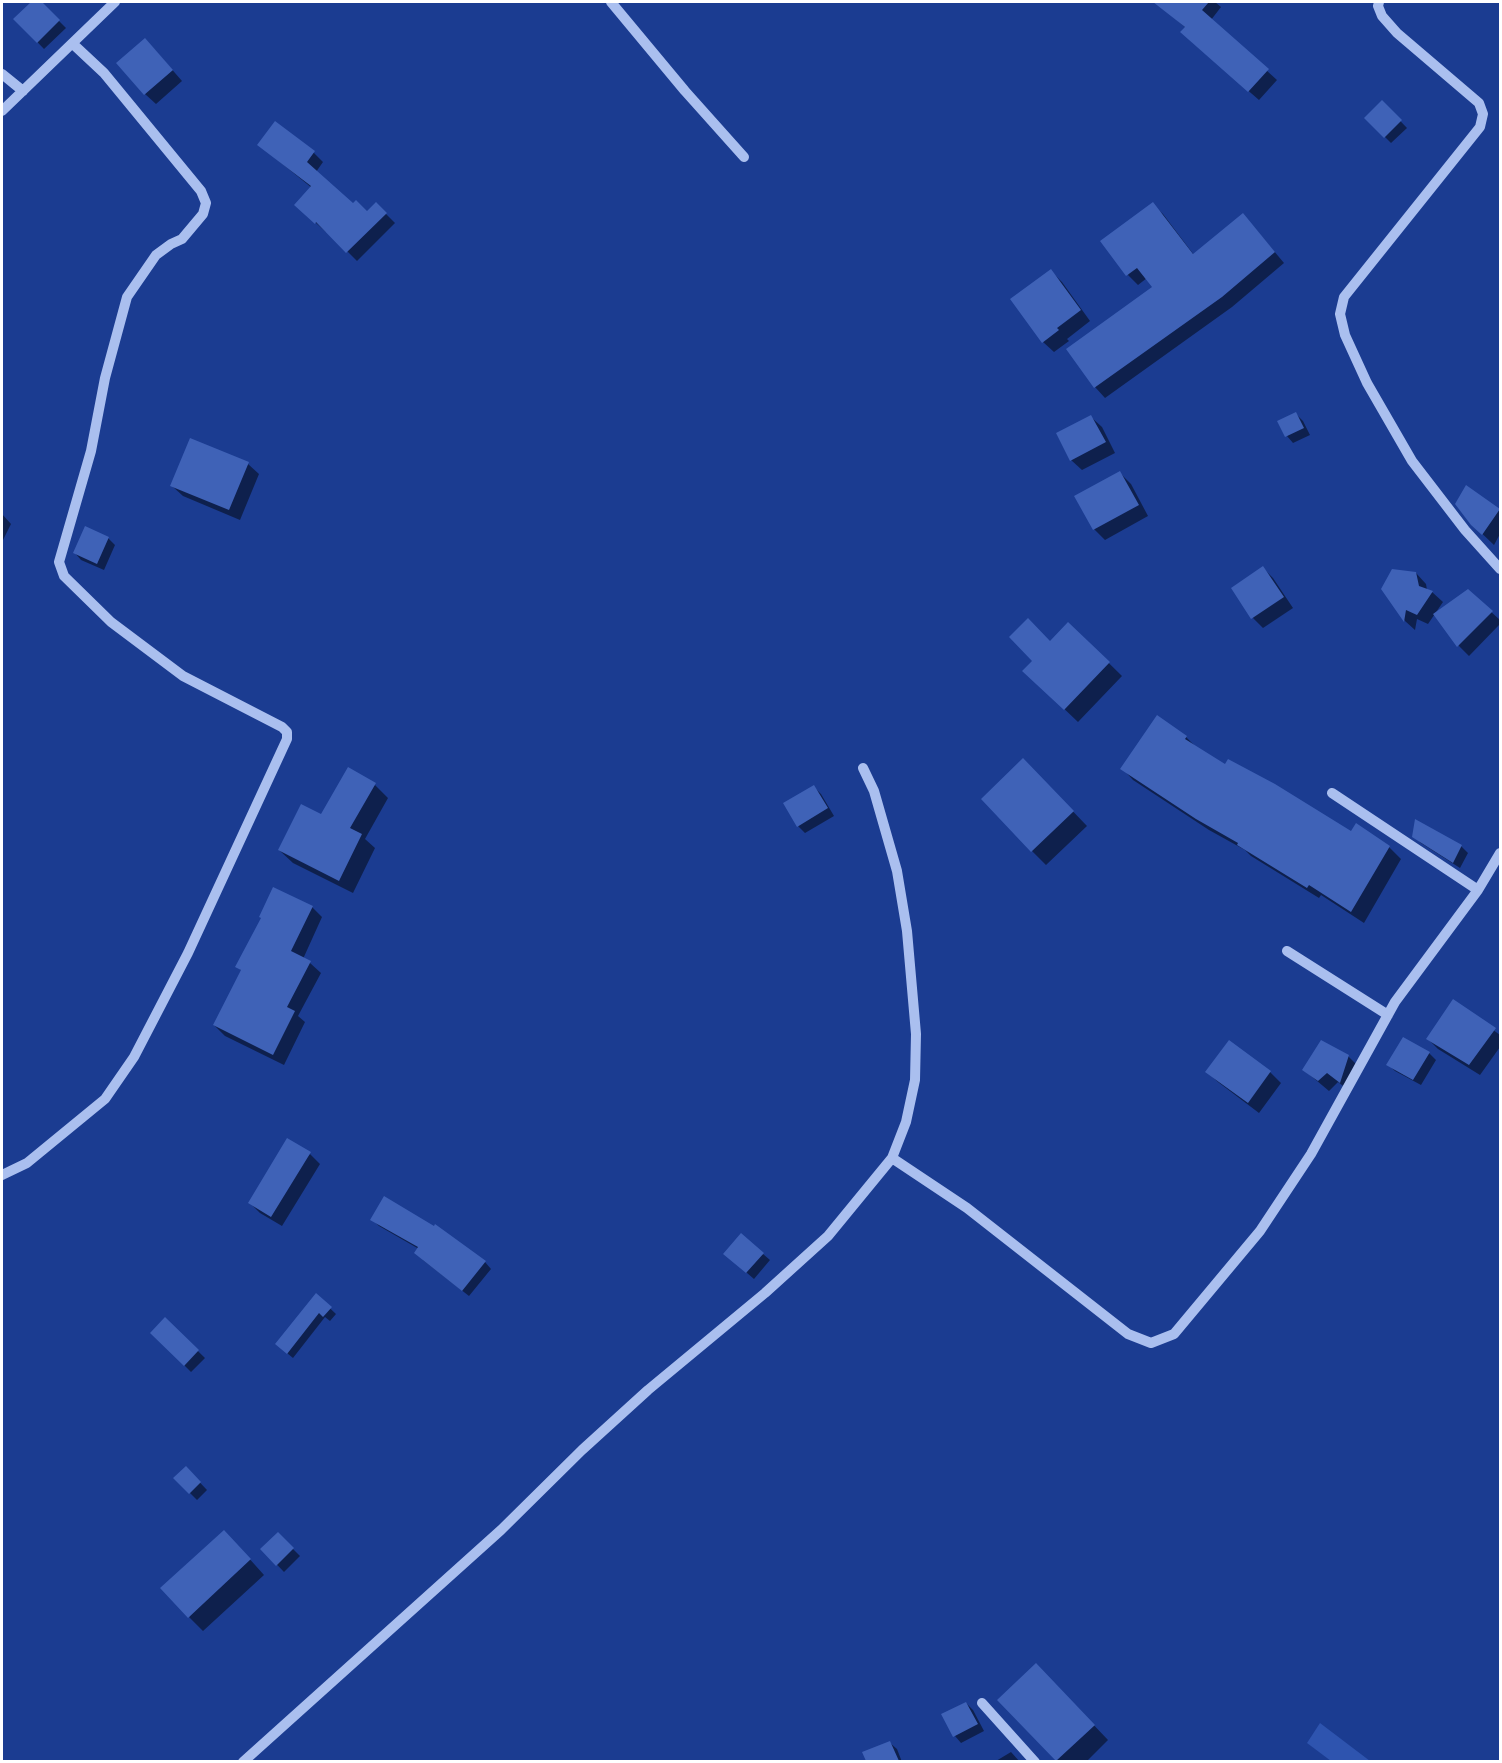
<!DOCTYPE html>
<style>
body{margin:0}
#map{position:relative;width:1502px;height:1763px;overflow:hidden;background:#1b3c91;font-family:Mulish,sans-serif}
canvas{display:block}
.frame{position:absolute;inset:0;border:3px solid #fff;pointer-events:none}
</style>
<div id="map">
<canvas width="1502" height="1763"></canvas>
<div class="frame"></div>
</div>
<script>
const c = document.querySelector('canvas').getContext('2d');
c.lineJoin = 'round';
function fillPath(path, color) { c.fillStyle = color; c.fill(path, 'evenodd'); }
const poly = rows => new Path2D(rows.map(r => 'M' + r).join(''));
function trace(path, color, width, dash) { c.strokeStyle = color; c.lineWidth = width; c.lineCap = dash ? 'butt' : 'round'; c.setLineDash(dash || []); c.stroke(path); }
fillPath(poly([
 [1320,1723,1370,1761,1331,1761,1307,1743]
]), '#2e54af');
fillPath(poly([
 [33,2,40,2,66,28,44,49,15,19],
 [1156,2,1178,2,1186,8,1191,2,1215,2,1221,7,1211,20,1277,80,1259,100,1192,42,1186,28],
 [155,50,182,81,156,104,145,94],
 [1382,102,1407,128,1391,143,1366,118],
 [259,145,314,153,323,162,316,172,353,205,367,213,376,204,395,223,357,261,327,231,326,232,306,214,312,188],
 [1152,204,1163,214,1194,255,1253,226,1284,263,1232,307,1105,398,1095,387,1154,287,1147,278,1138,285,1128,275],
 [1051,271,1062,282,1090,321,1067,339,1069,341,1054,352,1043,342],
 [1296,414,1303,421,1310,435,1293,443,1287,436],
 [1091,417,1102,427,1115,453,1082,470,1071,460],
 [248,464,259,474,240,520,183,496,172,486],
 [1120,473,1131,484,1148,516,1105,540,1094,529],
 [1499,510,1500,511,1500,534,1494,545,1472,524],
 [2,514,11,524,2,542],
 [86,528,108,538,115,545,104,570,81,560,75,553],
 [1263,568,1273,578,1293,608,1263,628,1253,618],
 [1416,573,1426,584,1427,590,1432,592,1443,602,1428,624,1417,619,1415,630,1405,621,1383,589],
 [1468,591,1500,620,1500,624,1469,656,1459,646,1435,615],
 [1069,624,1122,676,1078,722,1037,683,1034,661],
 [1186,737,1196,747,1226,766,1352,833,1357,826,1389,847,1401,859,1364,923,1321,895,1319,898,1251,856,1245,850,1209,830,1133,780,1122,768],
 [1038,775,1087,826,1046,865,1032,851],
 [375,785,388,798,365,839,375,848,353,893,293,863,279,850,322,816],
 [814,787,821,794,834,816,805,833,798,826],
 [1414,836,1461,846,1468,853,1460,868,1421,843],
 [312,907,322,917,303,959,310,963,321,973,298,1016,305,1022,284,1065,225,1036,214,1025,242,971,237,966],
 [1454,1001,1500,1035,1500,1047,1480,1075,1438,1049,1428,1039],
 [1229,1042,1270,1072,1281,1083,1259,1113,1218,1082,1207,1072],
 [1429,1053,1436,1060,1421,1085,1395,1071,1388,1064],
 [1348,1056,1359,1067,1351,1092,1338,1082,1329,1091,1304,1070],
 [310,1154,320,1164,282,1226,260,1213,250,1203],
 [372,1219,485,1262,491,1269,469,1296,423,1260,419,1249,379,1226],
 [763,1254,770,1260,754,1279,732,1260],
 [316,1295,336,1314,330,1321,325,1317,293,1358,282,1349],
 [165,1319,205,1358,191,1372,152,1333],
 [186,1468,207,1490,197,1500,175,1478],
 [278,1534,300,1556,284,1572,262,1549],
 [238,1546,264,1575,203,1631,189,1617],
 [1050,1679,1108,1740,1086,1762,1058,1762,1000,1700],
 [966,1703,973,1710,984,1731,961,1743,955,1736],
 [890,1743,897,1749,902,1762,867,1762,864,1753],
 [1011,1752,1020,1762,996,1761]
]), '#0007');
fillPath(poly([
 [31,2,42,2,60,20,37,43,13,19],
 [1153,2,1209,2,1202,10,1269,69,1248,92,1180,32,1185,27],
 [145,38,173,70,144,95,116,63],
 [1382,100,1402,120,1384,138,1364,118],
 [275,121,315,151,307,162,353,203,356,200,367,211,376,202,387,213,346,253,316,222,315,224,294,205,311,186,257,145],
 [1153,202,1193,254,1243,213,1275,252,1222,297,1094,388,1066,349,1152,287,1137,268,1126,276,1100,241],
 [1051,269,1081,310,1057,328,1059,330,1042,343,1010,299],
 [1296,412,1304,428,1285,437,1277,421],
 [1091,415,1106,442,1070,461,1056,433],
 [190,438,249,462,229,510,170,486],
 [1120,471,1139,505,1093,530,1074,496],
 [1466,485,1500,509,1482,535,1471,525,1455,504],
 [85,526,109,537,97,564,73,553],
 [1263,566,1284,597,1251,619,1231,588],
 [1392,569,1416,572,1419,586,1433,591,1417,615,1406,610,1404,622,1381,589],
 [1468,589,1493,611,1457,647,1433,614],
 [1028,618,1050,641,1068,622,1110,662,1064,710,1022,671,1032,661,1009,637],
 [1157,715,1187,736,1185,739,1225,764,1228,759,1275,784,1351,831,1356,823,1390,846,1351,912,1309,885,1307,888,1237,845,1238,843,1196,819,1120,769],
 [1023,758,1074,811,1031,852,981,799],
 [348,767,376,783,350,828,362,834,339,881,278,850,301,804,321,814],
 [814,785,828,808,797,827,783,803],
 [1415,819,1462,845,1453,863,1412,837],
 [273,887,313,906,291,951,311,961,287,1007,295,1011,273,1055,213,1025,241,970,235,967,261,918,259,917],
 [1453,999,1496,1028,1469,1065,1426,1039],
 [1403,1037,1430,1052,1413,1080,1386,1065],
 [1229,1040,1271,1071,1248,1103,1205,1072],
 [1321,1040,1349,1055,1340,1083,1327,1073,1318,1081,1302,1070],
 [287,1138,311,1152,271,1217,248,1203],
 [384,1196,434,1226,435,1224,486,1261,462,1291,414,1253,418,1247,370,1220],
 [741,1233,764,1253,746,1273,723,1254],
 [316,1293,332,1307,323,1317,319,1313,287,1354,275,1344],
 [165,1317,199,1350,184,1366,150,1333],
 [186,1466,201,1482,189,1494,173,1478],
 [224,1530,251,1559,188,1618,160,1588],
 [278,1532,294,1548,276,1566,260,1549],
 [1036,1663,1095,1725,1056,1761,997,1700],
 [966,1702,978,1724,953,1737,941,1714],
 [890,1741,899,1761,866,1761,862,1752]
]), '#3f62b7');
trace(poly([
 [611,2,685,91,744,157],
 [1379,2,1378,6,1382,16,1397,33,1479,103,1483,114,1480,127,1344,297,1340,314,1345,335,1367,383,1412,461,1465,530,1500,569],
 [2,74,23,91],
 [2,111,115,2],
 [1332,793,1478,890],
 [1287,951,1388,1015],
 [892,1158,967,1208,1128,1334,1151,1343,1174,1334,1260,1231,1311,1154,1395,1002,1478,890,1500,853],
 [2,1175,27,1163,105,1099,134,1057,188,953,287,739,287,732,282,727,183,676,111,622,64,576,59,562,91,451,105,378,127,297,156,255,171,244,182,239,203,214,206,203,201,191,104,73,73,44],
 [982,1703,1035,1762],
 [243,1762,501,1530,582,1450,648,1390,765,1293,828,1236,892,1158,906,1122,915,1080,916,1034,907,931,897,871,874,791,863,768]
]), '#aabfef', 10);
</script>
